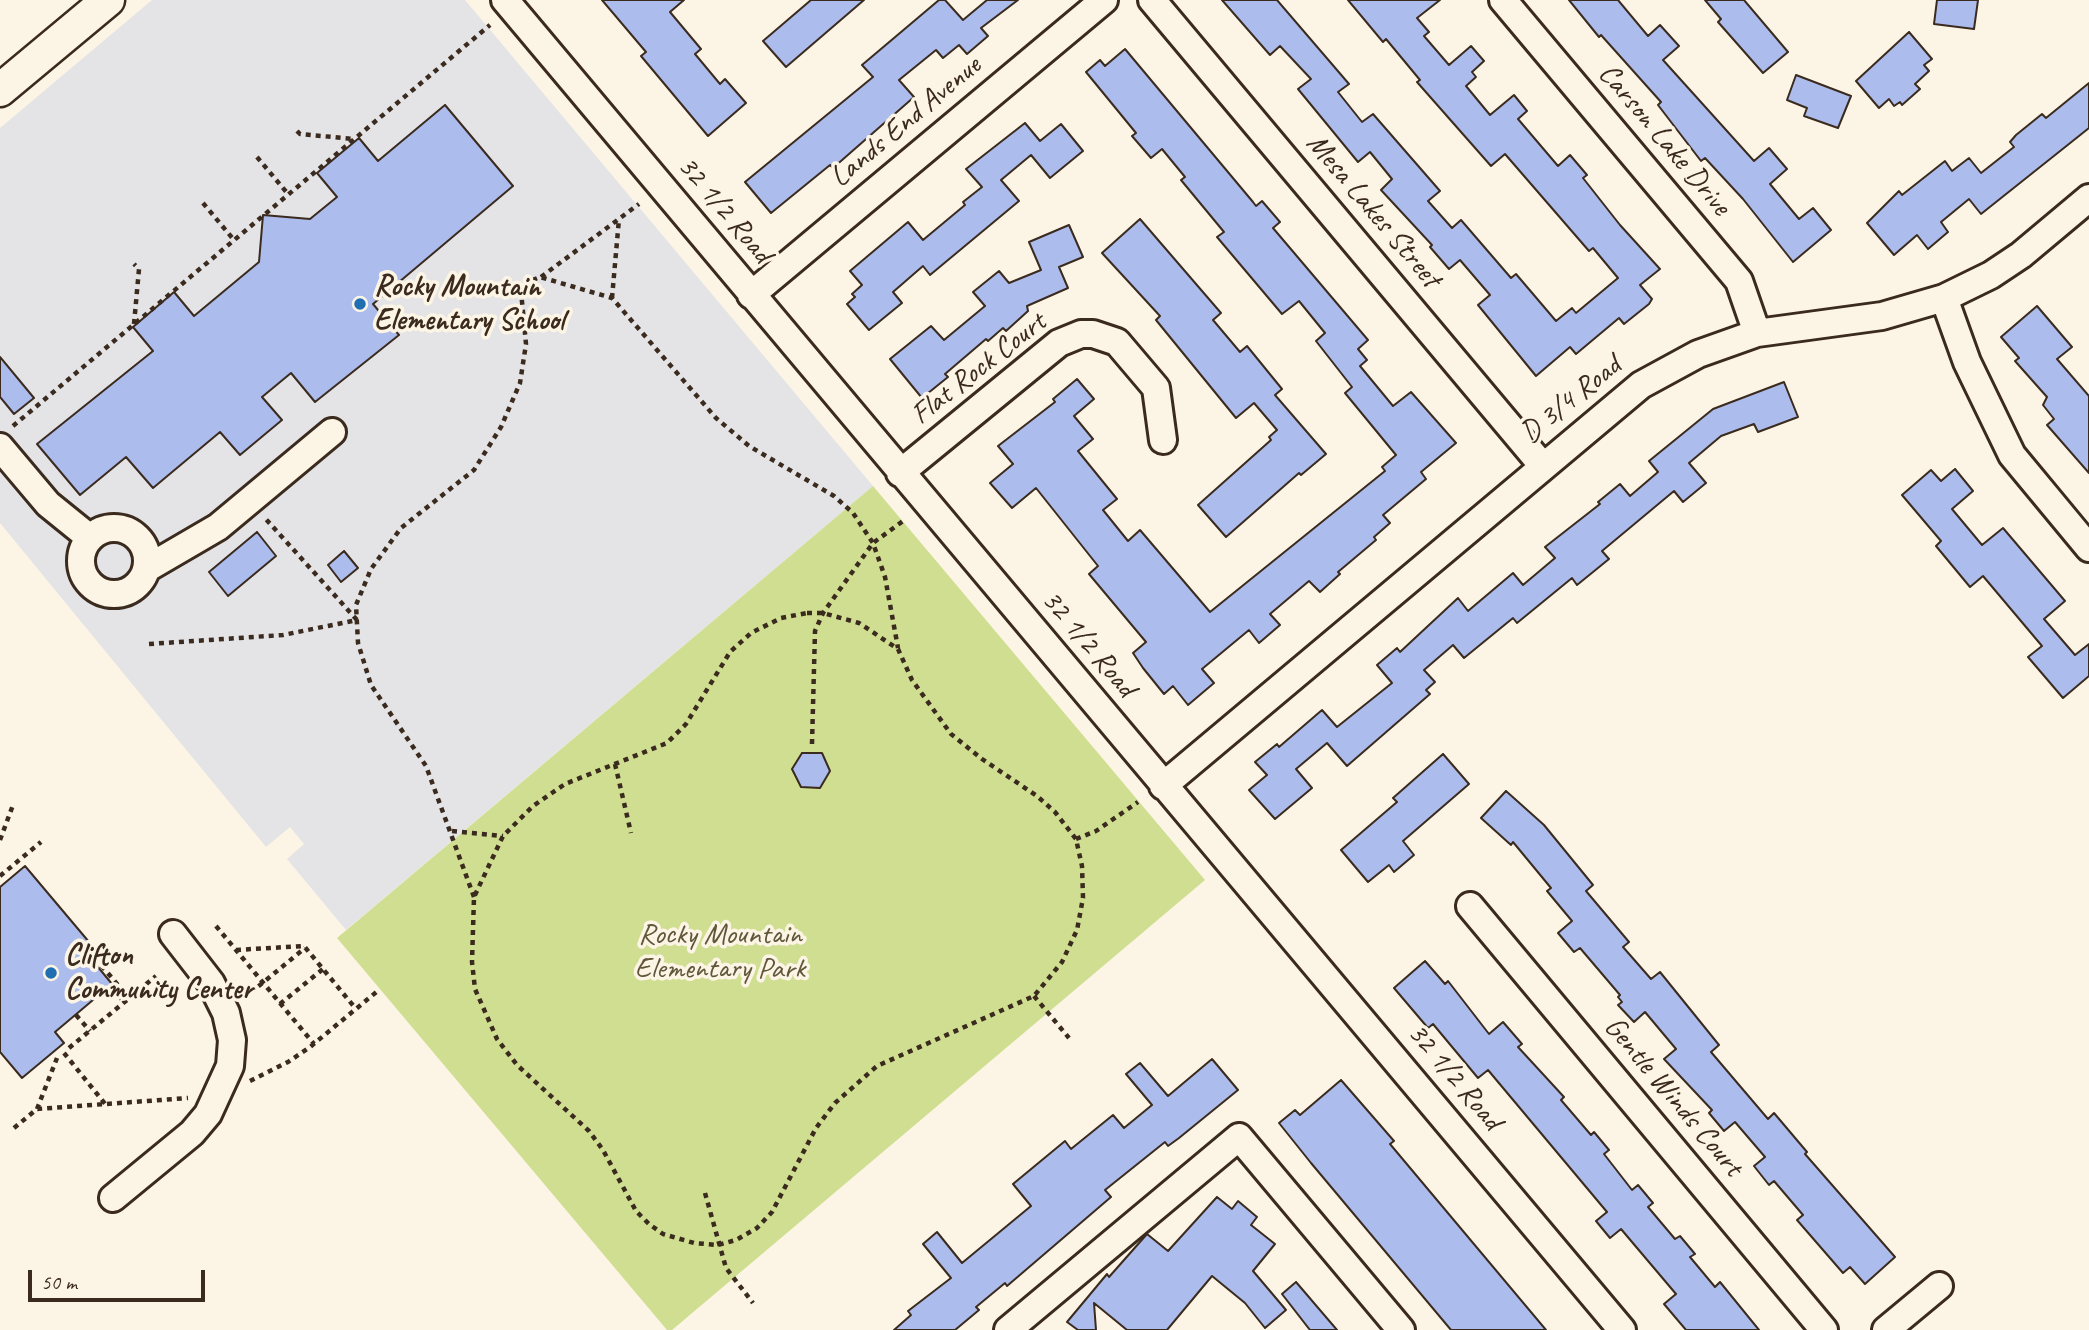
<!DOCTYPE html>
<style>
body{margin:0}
#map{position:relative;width:2089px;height:1330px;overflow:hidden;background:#fcf5e5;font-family:Caveat,sans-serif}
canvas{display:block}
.scale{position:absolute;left:28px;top:1270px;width:177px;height:32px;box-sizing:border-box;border:4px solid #3b2a1e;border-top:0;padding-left:9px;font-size:21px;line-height:24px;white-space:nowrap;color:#3b2a1e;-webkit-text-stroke:5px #fcf5e5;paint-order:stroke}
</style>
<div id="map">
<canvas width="2089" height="1330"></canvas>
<div class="scale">50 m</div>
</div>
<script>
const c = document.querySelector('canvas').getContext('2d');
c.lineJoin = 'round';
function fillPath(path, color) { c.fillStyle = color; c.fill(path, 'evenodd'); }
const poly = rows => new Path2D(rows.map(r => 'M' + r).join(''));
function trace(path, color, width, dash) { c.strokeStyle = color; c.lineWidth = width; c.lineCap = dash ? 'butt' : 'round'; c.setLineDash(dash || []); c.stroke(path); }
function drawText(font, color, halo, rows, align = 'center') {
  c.font = font + ' Caveat,sans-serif'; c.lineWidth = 7; c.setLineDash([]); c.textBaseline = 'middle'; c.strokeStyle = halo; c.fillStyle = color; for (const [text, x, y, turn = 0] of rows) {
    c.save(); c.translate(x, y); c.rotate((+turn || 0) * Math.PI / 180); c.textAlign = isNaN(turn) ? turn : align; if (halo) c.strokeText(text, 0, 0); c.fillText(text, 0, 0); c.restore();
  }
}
fillPath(poly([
 [152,0,465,0,873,486,346,930,287,859,304,844,290,827,266,847,0,523,0,128]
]), '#e4e4e7');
fillPath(poly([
 [873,486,1205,880,672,1330,667,1330,337,938]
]), '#d0de91');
const building = poly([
 [602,0,684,0,670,12,701,49,695,54,720,84,725,79,746,103,708,136,641,56,646,52,602,0],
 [811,0,864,0,786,67,763,41,811,0],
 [939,0,945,0,963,20,987,0,1018,0,981,28,988,36,967,54,959,45,943,58,936,50,899,80,914,97,833,168,830,165,771,213,745,182,873,77,862,65,939,0],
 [1222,0,1277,0,1349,84,1338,92,1362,122,1373,114,1440,191,1428,201,1452,228,1461,220,1511,278,1516,274,1556,321,1572,308,1576,313,1618,278,1593,248,1589,251,1505,154,1491,166,1417,82,1420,80,1386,39,1383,42,1348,0,1440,0,1417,18,1429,32,1424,36,1449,65,1471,46,1484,61,1472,72,1476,77,1466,86,1490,115,1514,95,1527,111,1518,119,1558,166,1570,155,1587,175,1583,178,1620,225,1660,269,1640,285,1652,299,1649,304,1624,324,1619,318,1576,354,1570,347,1536,376,1478,305,1490,295,1460,260,1449,269,1430,247,1432,245,1381,190,1392,179,1370,152,1358,162,1298,89,1311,79,1280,46,1270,55,1222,0],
 [1569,0,1618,0,1648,36,1660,25,1679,46,1663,60,1754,161,1769,148,1787,169,1770,184,1799,219,1813,208,1831,230,1793,262,1743,199,1705,158,1701,161,1658,105,1661,102,1601,35,1599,37,1569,0],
 [1705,0,1744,0,1788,52,1763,73,1718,22,1721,19,1705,0],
 [1937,0,1978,0,1974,29,1934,24,1937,0],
 [1909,32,1932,59,1924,65,1929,71,1915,84,1920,89,1902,105,1900,102,1894,106,1889,99,1879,108,1856,81,1909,32],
 [1125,49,1253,202,1256,206,1262,201,1280,222,1273,228,1368,340,1358,349,1367,360,1360,366,1393,406,1411,392,1456,443,1421,472,1426,479,1383,515,1390,523,1374,537,1376,540,1338,572,1340,574,1320,592,1309,581,1270,614,1280,625,1259,643,1249,630,1202,669,1214,683,1188,705,1173,686,1164,694,1143,668,1133,653,1146,642,1089,574,1098,566,1036,488,1012,508,990,483,1013,464,998,446,1055,402,1053,399,1077,379,1094,399,1074,416,1093,439,1078,451,1117,499,1103,510,1128,541,1140,530,1210,612,1385,471,1382,467,1396,455,1345,393,1352,387,1316,341,1325,333,1299,301,1282,314,1217,237,1224,232,1181,180,1185,177,1162,149,1151,158,1132,136,1136,133,1086,72,1100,60,1105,66,1125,49],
 [1796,75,1851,96,1838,128,1804,116,1807,108,1787,100,1796,75],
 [2089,83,2089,128,1981,214,1969,199,1941,222,1948,232,1928,249,1917,235,1894,255,1867,223,1899,191,1902,195,1945,161,1952,171,1969,158,1981,173,2014,147,2010,142,2016,135,2042,114,2046,118,2089,83],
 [445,105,513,186,373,304,399,335,315,402,291,373,262,397,282,420,240,455,220,432,153,488,126,457,80,495,37,444,153,351,133,327,174,292,194,316,259,262,263,215,310,219,337,197,317,173,359,138,378,161,445,105],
 [1025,123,1040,141,1061,124,1083,151,1050,178,1031,155,1001,180,1019,201,930,275,923,266,893,292,902,303,869,330,847,304,855,297,852,294,862,285,850,271,908,222,923,240,965,205,963,202,982,187,966,169,1025,123],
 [1140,219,1221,313,1213,320,1240,352,1247,346,1282,389,1275,395,1326,454,1301,475,1299,473,1226,537,1198,505,1271,440,1269,437,1277,430,1254,403,1236,418,1156,320,1160,316,1102,253,1140,219],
 [1069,225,1083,257,1059,267,1068,288,1027,306,1028,311,1006,331,1003,328,988,341,986,339,945,374,948,377,922,398,890,359,931,326,944,340,985,306,973,292,999,271,1009,283,1041,270,1029,242,1069,225],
 [2037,306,2072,347,2057,359,2089,396,2089,473,2047,425,2054,419,2043,405,2047,397,2015,361,2019,358,2001,337,2037,306],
 [0,357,34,398,14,414,0,397,0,357],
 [1784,382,1798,417,1758,432,1754,424,1721,436,1689,463,1706,483,1683,502,1674,491,1602,551,1609,559,1577,585,1572,578,1517,623,1513,618,1464,658,1453,645,1424,670,1435,682,1426,690,1430,694,1347,766,1327,743,1296,769,1312,788,1275,819,1249,790,1267,775,1255,762,1277,744,1279,747,1322,710,1337,727,1392,683,1377,665,1397,648,1400,652,1458,598,1468,611,1513,573,1523,585,1555,558,1545,547,1600,504,1598,502,1620,484,1630,496,1658,472,1649,461,1713,409,1784,382],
 [1955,469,1973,491,1952,509,1982,545,2003,528,2065,601,2044,619,2075,655,2089,644,2089,676,2063,698,2028,657,2042,646,1983,576,1970,587,1936,546,1941,541,1902,495,1931,470,1941,481,1955,469],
 [257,532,276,556,228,596,209,572,257,532],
 [344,551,358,568,341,582,328,565,344,551],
 [802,753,822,753,830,771,820,788,801,787,792,769,802,753],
 [1443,754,1469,784,1403,841,1414,855,1394,872,1389,865,1368,882,1341,850,1397,802,1393,798,1443,754],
 [1506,791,1544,825,1593,885,1586,891,1629,942,1623,947,1651,979,1660,972,1719,1045,1711,1052,1768,1119,1774,1113,1807,1152,1805,1154,1895,1257,1865,1284,1850,1267,1843,1273,1797,1220,1803,1215,1774,1181,1769,1185,1754,1166,1765,1157,1735,1122,1724,1131,1709,1113,1712,1110,1664,1059,1676,1049,1645,1012,1634,1022,1618,1005,1622,1002,1618,997,1620,995,1580,948,1574,952,1558,933,1572,921,1547,891,1551,888,1513,842,1511,845,1481,818,1506,791],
 [25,866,100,955,93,961,112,984,55,1032,64,1043,22,1078,0,1052,0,887,25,866],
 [1425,961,1445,984,1448,981,1489,1034,1503,1022,1522,1044,1518,1047,1564,1097,1561,1100,1591,1135,1594,1132,1609,1150,1604,1154,1632,1190,1638,1185,1653,1203,1648,1207,1675,1239,1680,1236,1695,1254,1690,1257,1715,1287,1720,1282,1759,1330,1686,1330,1664,1304,1676,1294,1621,1229,1610,1238,1596,1221,1607,1212,1488,1070,1478,1078,1433,1024,1428,1028,1394,988,1425,961],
 [1212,1059,1238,1090,1179,1138,1168,1146,1165,1142,1105,1190,1111,1197,1007,1286,1005,1283,976,1307,979,1310,955,1330,894,1330,911,1315,908,1311,951,1278,923,1244,937,1232,962,1263,1031,1206,1013,1184,1065,1141,1071,1149,1113,1115,1124,1128,1152,1105,1126,1074,1140,1063,1168,1096,1212,1059],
 [1341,1080,1394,1141,1390,1144,1546,1330,1451,1330,1311,1163,1279,1123,1295,1110,1300,1115,1341,1080],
 [1217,1197,1232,1209,1238,1201,1257,1217,1251,1225,1275,1244,1253,1271,1286,1310,1265,1328,1245,1303,1212,1276,1167,1330,1127,1330,1094,1303,1096,1330,1078,1330,1067,1322,1107,1274,1109,1277,1147,1234,1168,1251,1217,1197],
 [1296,1282,1337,1330,1310,1330,1282,1294,1296,1282]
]);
fillPath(building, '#acbded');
trace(building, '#3b2a1e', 2);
const minor = poly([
 [505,0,1622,1330],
 [1152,0,1542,465],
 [1503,0,1739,281,1757,333],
 [751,295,1104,0],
 [1944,298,1967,362,2012,455,2089,548],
 [0,447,48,504,90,538],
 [900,473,1059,343,1081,334,1093,334,1117,342,1156,388,1163,440],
 '81 561a33 33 0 1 1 66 0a33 33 0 1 1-66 0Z',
 [146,569,218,527,332,432],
 [1163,786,1641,385,1698,354,1757,333,1882,316,1944,298,1991,275,2021,255,2089,198],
 [1470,906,1824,1330],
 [113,1198,192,1133,208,1114,230,1066,232,1040,226,1013,211,983,173,934],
 [1008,1330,1239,1137,1401,1330],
 [1886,1330,1939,1286]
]);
const major = poly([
 [0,90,108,0]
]);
trace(minor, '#3b2a1e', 32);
trace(major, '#3b2a1e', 37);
trace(poly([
 [297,131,300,134,354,139],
 [257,157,288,194],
 [203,203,234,240],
 [541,277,639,204],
 [612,298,619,219],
 [134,324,139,269,134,264],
 [13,426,490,25],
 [807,613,823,613,859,623,898,649,912,680,951,734,982,759,1037,796,1055,812,1076,839,1082,866,1083,898,1077,930,1062,962,1034,996,877,1066,835,1103,816,1128,772,1212,757,1228,736,1240,718,1245,694,1243,663,1234,649,1224,636,1211,603,1150,589,1131,517,1065,497,1039,475,989,472,962,474,897,503,836,533,806,565,784,667,743,686,724,730,652,751,633,781,618,807,613],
 [149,644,283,635,357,620,264,517],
 [812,744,815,631,823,613,873,543,903,521],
 [615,764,631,833],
 [452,831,503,836],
 [1076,839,1096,831,1138,802],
 [0,840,13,805],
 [0,876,41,842],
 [474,897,426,766,371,685,358,643,356,605,371,569,401,528,474,470,501,427,520,383,526,344,521,291,528,282,540,277,612,298,716,418,749,446,834,496,853,513,873,543,885,577,898,648],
 [216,926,314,1044],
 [236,950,304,946,356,1009],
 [95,958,118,985,113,989,124,1002],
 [1034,996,1069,1038],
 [243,999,305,948],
 [280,1004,323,969],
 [76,1015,90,1031],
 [69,1048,156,976],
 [64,1053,106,1105],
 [250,1081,288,1062,310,1047,380,989],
 [37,1109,57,1058],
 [14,1128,37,1109,188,1098],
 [705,1193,726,1268,753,1303]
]), '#3b2a1e', 4.5, [5, 5]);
trace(minor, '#fcf5e5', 26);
trace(major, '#fcf5e5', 32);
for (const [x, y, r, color] of [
 [360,304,7,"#1f6fb2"],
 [51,973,7,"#1f6fb2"]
]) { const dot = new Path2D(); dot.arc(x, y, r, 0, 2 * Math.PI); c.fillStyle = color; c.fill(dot); trace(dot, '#fcf5e5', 2.5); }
drawText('30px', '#3b2a1e', '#fcf5e5', [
 ["Lands End Avenue",906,122,-40],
 ["Carson Lake Drive",1664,140,50],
 ["32 1/2 Road",724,210,50],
 ["Mesa Lakes Street",1373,211,50],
 ["Flat Rock Court",979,369,-38],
 ["D 3/4 Road",1571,400,-39],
 ["32 1/2 Road",1088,644,50],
 ["32 1/2 Road",1454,1077,50],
 ["Gentle Winds Court",1673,1097,50]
]);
drawText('bold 30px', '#3b2a1e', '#fcf5e5', [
 ["Rocky Mountain",374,287],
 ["Elementary School",374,321],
 ["Clifton",65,956],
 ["Community Center",65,990]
], 'left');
drawText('30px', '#60573b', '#fcf5e5', [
 ["Rocky Mountain",720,935],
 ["Elementary Park",720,969]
]);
</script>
